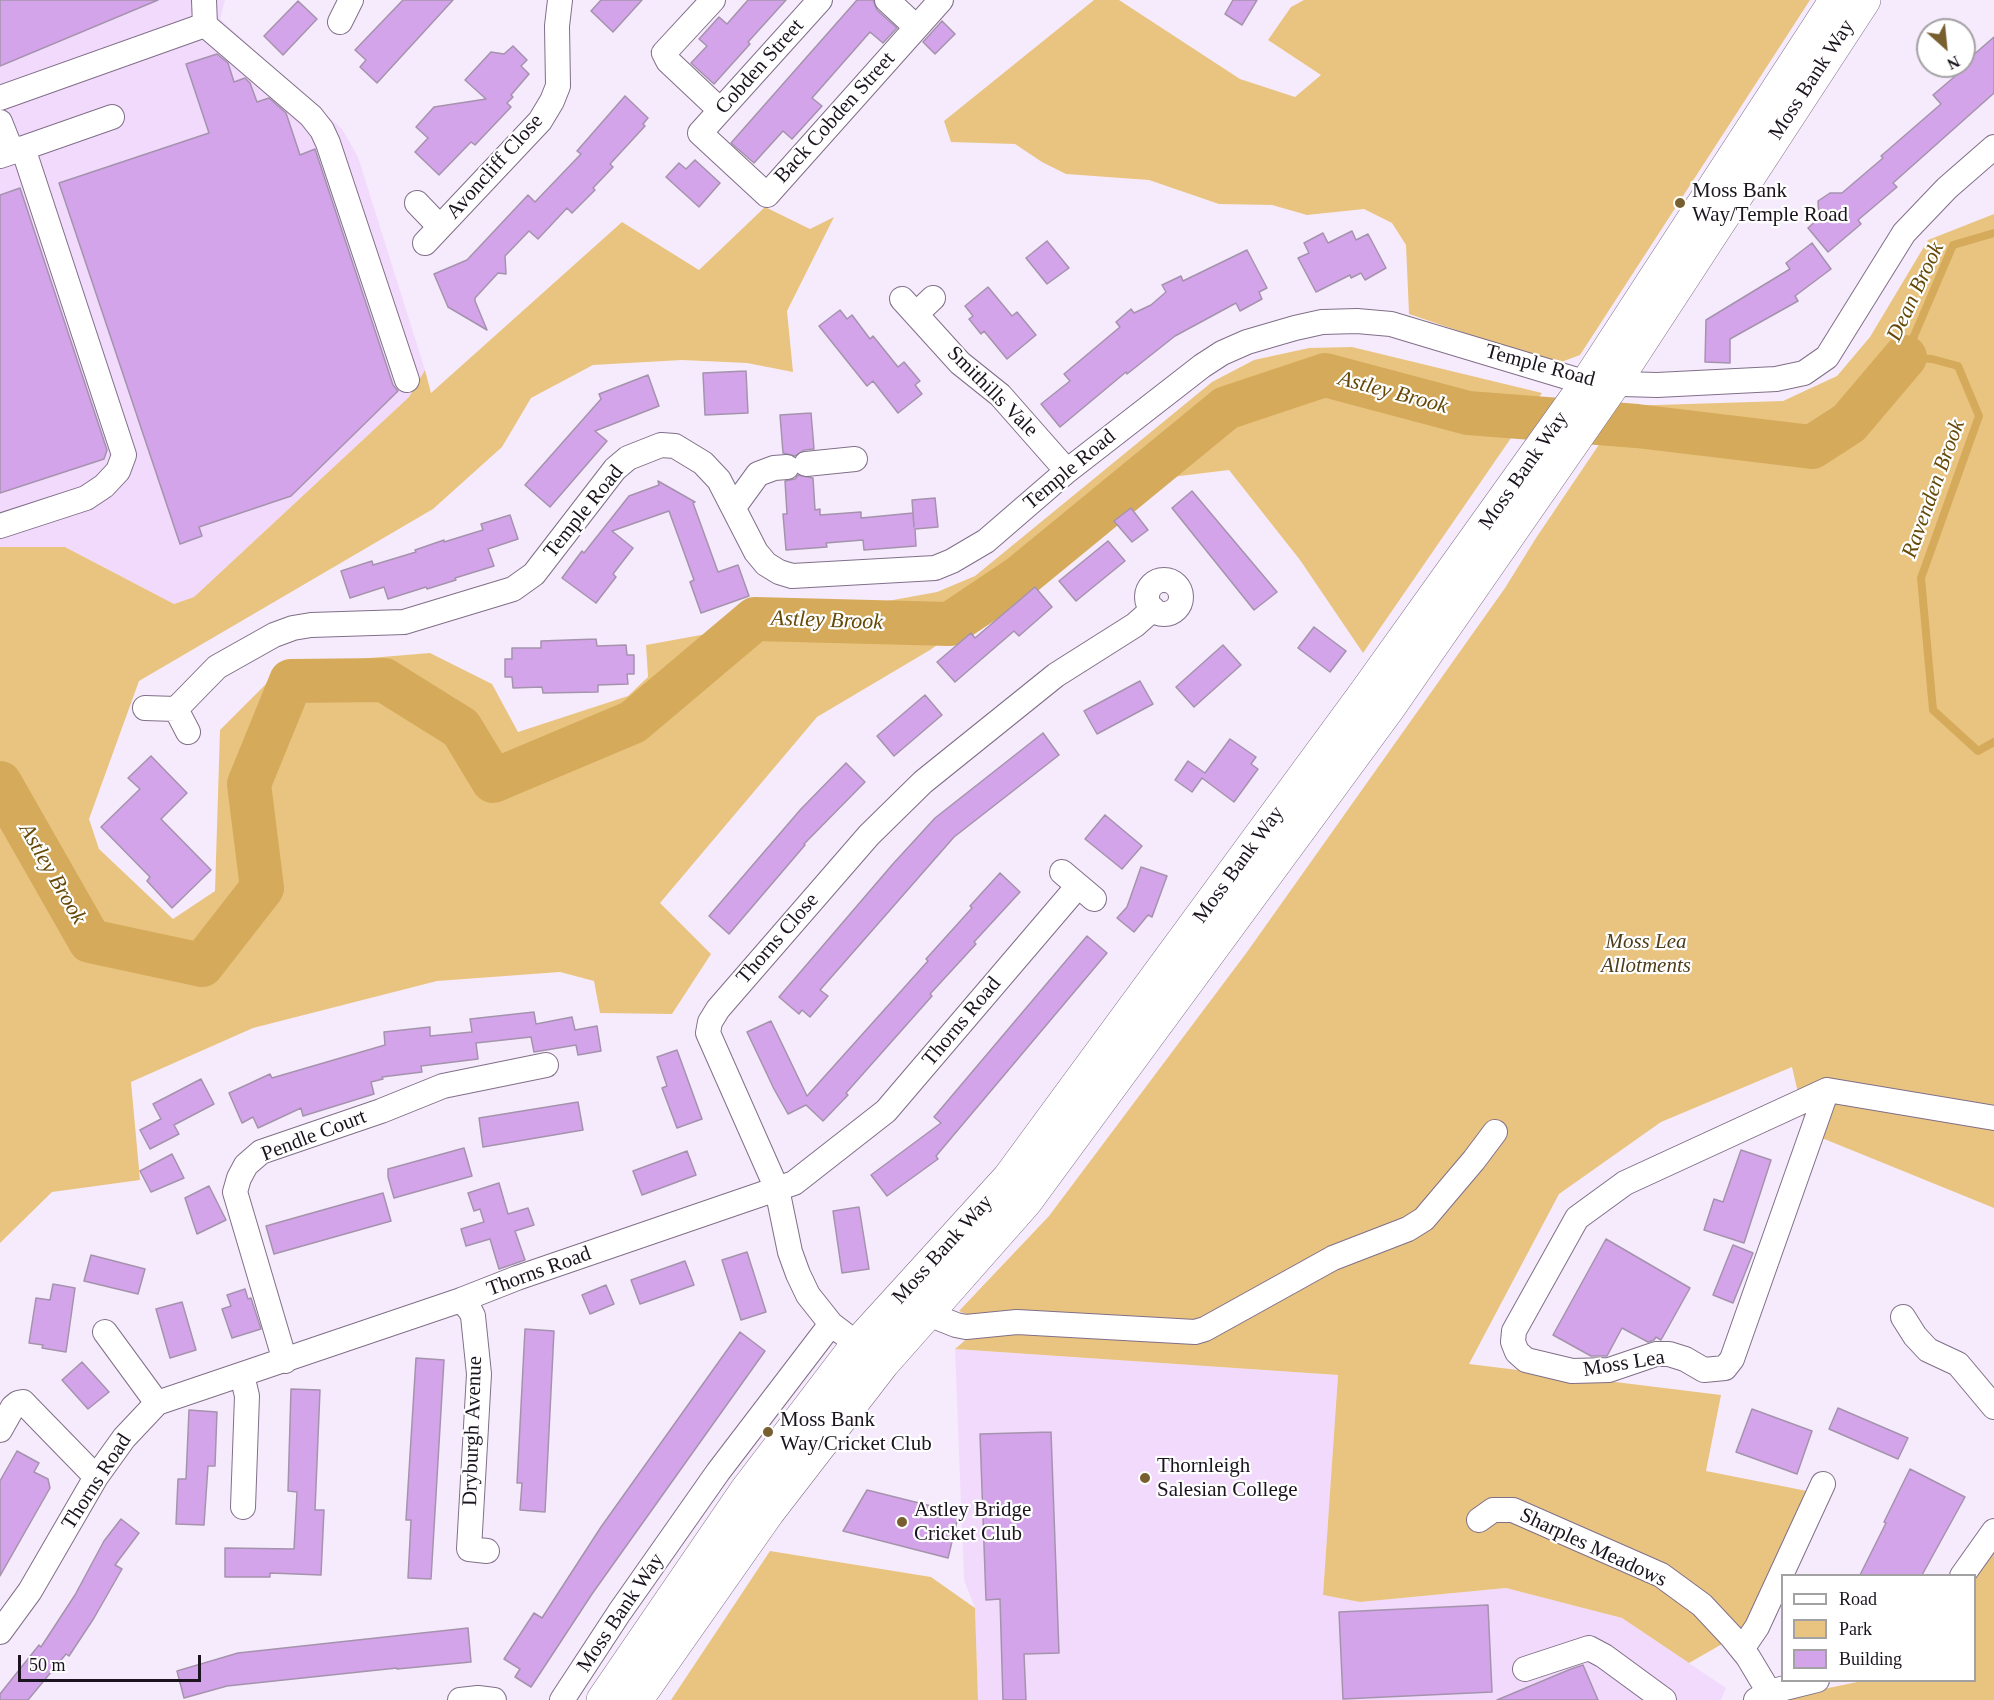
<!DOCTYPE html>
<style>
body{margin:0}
#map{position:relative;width:1994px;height:1700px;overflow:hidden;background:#f6ebfc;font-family:"Times New Roman",serif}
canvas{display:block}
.legend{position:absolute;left:1781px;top:1574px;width:195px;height:108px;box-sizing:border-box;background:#fff;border:2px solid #a4a1a5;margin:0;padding:8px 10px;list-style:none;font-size:18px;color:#1b141e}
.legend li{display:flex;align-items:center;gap:12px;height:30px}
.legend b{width:30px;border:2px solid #a4a1a5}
.north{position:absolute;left:1916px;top:18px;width:60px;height:60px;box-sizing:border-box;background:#fff;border:2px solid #a4a1a5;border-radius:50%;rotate:153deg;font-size:16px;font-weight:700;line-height:24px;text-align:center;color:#1b141e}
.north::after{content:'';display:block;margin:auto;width:21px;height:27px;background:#785f30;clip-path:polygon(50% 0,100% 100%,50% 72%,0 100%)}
.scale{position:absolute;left:18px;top:1655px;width:183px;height:27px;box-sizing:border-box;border:3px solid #1b141e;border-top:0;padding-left:8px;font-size:18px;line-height:21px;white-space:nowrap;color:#1b141e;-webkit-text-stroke:4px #fff;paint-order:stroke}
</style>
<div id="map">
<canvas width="1994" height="1700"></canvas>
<ul class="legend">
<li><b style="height:8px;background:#fff"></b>Road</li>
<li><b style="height:16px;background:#e9c480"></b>Park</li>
<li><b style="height:16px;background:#d4a4ea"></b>Building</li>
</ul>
<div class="north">N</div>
<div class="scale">50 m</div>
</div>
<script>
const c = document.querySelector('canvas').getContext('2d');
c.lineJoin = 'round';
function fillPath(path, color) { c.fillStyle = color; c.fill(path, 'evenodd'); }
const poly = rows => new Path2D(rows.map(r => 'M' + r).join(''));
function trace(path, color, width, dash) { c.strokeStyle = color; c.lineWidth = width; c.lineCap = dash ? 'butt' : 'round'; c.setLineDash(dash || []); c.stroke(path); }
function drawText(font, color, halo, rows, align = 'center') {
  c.font = font + ' "Times New Roman",serif'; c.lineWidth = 4.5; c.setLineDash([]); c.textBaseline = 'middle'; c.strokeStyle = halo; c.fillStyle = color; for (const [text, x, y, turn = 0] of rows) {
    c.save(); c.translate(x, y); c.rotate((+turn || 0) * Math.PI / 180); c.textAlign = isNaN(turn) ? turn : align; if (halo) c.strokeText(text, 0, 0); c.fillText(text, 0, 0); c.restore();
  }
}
fillPath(poly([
 [0,0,225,0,220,19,342,129,358,157,425,370,409,397,194,597,174,604,65,547,0,547],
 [955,1349,1338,1375,1323,1595,1360,1602,1506,1588,1622,1618,1726,1688,1721,1700,978,1700,975,1608,964,1580]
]), '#f1dafc');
fillPath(poly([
 [1094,0,1119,0,1240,79,1295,97,1321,75,1268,40,1291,7,1304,0,1810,0,1580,355,1556,364,1409,314,1406,245,1392,223,1364,209,1307,215,1272,205,1219,204,1149,180,1066,174,1042,162,1015,144,951,142,944,121],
 [765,207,810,229,834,217,787,311,793,372,747,363,682,360,593,365,531,398,502,447,433,509,139,681,89,819,99,849,173,919,215,891,220,730,285,665,430,653,492,684,518,732,628,696,648,677,646,645,937,592,975,576,1212,382,1254,360,1309,348,1352,347,1542,393,1363,653,1300,560,1229,470,1155,479,1032,580,930,650,817,717,660,903,711,954,672,1014,600,1013,594,981,560,972,437,981,253,1028,131,1082,140,1180,52,1192,0,1243,0,547,65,547,174,604,194,597,409,397,425,370,431,393,622,222,699,270],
 [1994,214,1994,1208,1807,1132,1792,1067,1661,1122,1559,1194,1469,1364,1721,1395,1706,1471,1807,1491,1750,1628,1689,1663,1622,1618,1506,1588,1360,1602,1323,1595,1338,1375,955,1349,977,1330,1058,1313,971,1316,959,1311,1049,1216,1247,952,1505,588,1536,538,1625,406,1783,401,1837,376,1870,337,1928,240],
 [1994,1531,1994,1700,1771,1700,1862,1681,1974,1680,1974,1576],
 [770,1551,931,1577,975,1608,978,1700,671,1700]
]), '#e9c480');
trace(poly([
 [1994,233,1953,245,1905,357,1932,359,1958,366,1979,416,1921,578,1933,710,1978,751,1994,742]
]), '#d5ab5b', 8);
trace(poly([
 [0,783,90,941,202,965,262,888,249,784,291,681,384,680,461,728,493,781,633,722,755,619,950,624,1020,577,1226,408,1325,375,1468,413,1637,426,1812,447,1849,423,1905,357]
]), '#d5ab5b', 44);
const building = poly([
 [0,0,158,0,0,66,0,0],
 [403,0,453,0,377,83,360,67,366,60,355,50,403,0],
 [601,0,642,0,613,32,591,11,601,0],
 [748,0,786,0,748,42,750,44,714,84,691,63,707,46,699,39,719,17,727,24,748,0],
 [857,0,873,0,877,10,897,28,883,43,870,32,812,98,822,106,792,139,783,131,754,163,731,143,857,0],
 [1233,0,1257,0,1242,25,1225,14,1233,0],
 [298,1,317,19,283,55,264,36,298,1],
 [942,21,955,34,935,54,923,42,942,21],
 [1994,37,1994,93,1893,183,1897,187,1858,220,1861,224,1828,252,1808,228,1819,218,1818,201,1830,193,1842,193,1883,158,1881,156,1941,104,1933,95,1960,72,1957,69,1964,66,1964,63,1994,37],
 [513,46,527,60,521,66,529,74,511,95,513,97,507,103,511,107,475,145,471,142,439,175,415,152,428,138,416,127,434,107,486,99,465,80,491,52,504,54,513,46],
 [217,54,228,63,234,82,245,78,250,83,257,102,269,98,286,113,300,155,315,149,393,385,398,391,291,496,199,527,202,536,180,544,59,183,209,133,186,64,217,54],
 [625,96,648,118,643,124,645,126,610,164,613,167,593,188,595,190,572,213,567,208,538,239,529,231,505,256,506,274,498,273,475,298,475,301,487,330,448,307,434,274,467,260,528,195,535,202,581,154,577,151,625,96],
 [695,160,720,183,699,207,666,177,679,163,686,169,695,160],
 [20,188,107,450,104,459,0,493,0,195,20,188],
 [1352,231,1356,240,1368,234,1386,268,1365,280,1361,273,1351,278,1350,275,1316,292,1298,258,1309,253,1304,243,1323,233,1328,243,1352,231],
 [1047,241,1069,268,1047,284,1026,258,1047,241],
 [1812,243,1831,269,1795,296,1798,301,1730,339,1730,363,1705,362,1706,320,1790,269,1786,263,1812,243],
 [1247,250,1267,288,1259,292,1262,299,1240,311,1236,303,1175,336,1127,374,1126,372,1060,427,1041,404,1070,381,1064,374,1120,327,1116,322,1131,309,1134,313,1151,305,1166,292,1162,285,1181,276,1183,281,1247,250],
 [988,287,1012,316,1017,312,1036,335,1007,359,984,331,981,334,969,319,973,316,965,306,988,287],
 [840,310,847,319,852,315,870,339,873,336,898,367,904,362,920,381,915,385,922,394,898,413,873,381,867,386,819,326,840,310],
 [746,371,748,413,705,415,703,373,746,371],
 [648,375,659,406,595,431,607,441,550,507,525,485,601,399,599,394,648,375],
 [811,413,814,449,804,450,795,456,783,453,780,415,811,413],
 [798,475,813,478,815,510,820,509,820,515,861,512,861,518,913,513,914,527,912,500,935,498,938,527,915,529,916,546,864,550,863,540,826,543,827,547,786,550,783,514,787,514,785,481,795,479,798,475],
 [658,481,695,502,693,503,718,572,738,565,749,596,701,613,690,582,694,580,669,511,612,531,633,548,613,574,616,577,596,603,562,578,582,551,584,553,629,496,659,485,658,481],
 [1192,491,1277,592,1254,610,1172,508,1192,491],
 [1131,508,1148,530,1132,542,1114,521,1131,508],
 [510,515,518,539,488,549,494,566,455,578,456,580,427,589,426,587,388,599,384,587,350,598,341,571,372,561,373,565,416,552,415,550,444,540,444,542,483,530,481,524,510,515],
 [1108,541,1125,561,1076,601,1059,581,1108,541],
 [1035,587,1052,607,1019,636,1014,631,955,682,937,662,971,633,975,638,1035,587],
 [1314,627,1346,651,1330,672,1298,648,1314,627],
 [596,639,597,646,626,645,627,655,634,655,634,674,627,674,628,684,598,685,598,692,543,693,542,687,513,688,512,677,505,677,505,659,512,659,512,648,541,648,541,641,596,639],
 [1223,645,1241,665,1194,707,1176,687,1223,645],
 [1140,681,1153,704,1097,734,1084,711,1140,681],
 [925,695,942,715,894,756,877,736,925,695],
 [1043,733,1059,755,954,837,820,990,828,996,810,1017,802,1010,799,1014,779,997,892,865,935,818,1043,733],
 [1230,739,1256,757,1251,764,1258,769,1234,802,1202,778,1192,792,1175,780,1188,761,1205,773,1230,739],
 [151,756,187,793,161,819,211,870,172,908,147,881,150,877,101,827,140,789,128,778,151,756],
 [846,763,865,782,804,844,805,845,729,934,709,916,801,809,846,763],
 [1105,815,1142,846,1122,869,1085,839,1105,815],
 [1141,867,1167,876,1152,917,1148,915,1134,932,1117,918,1127,907,1141,867],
 [1000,873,1020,892,974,942,976,944,930,994,932,996,846,1093,848,1095,823,1121,806,1105,788,1114,774,1089,747,1032,771,1021,807,1096,928,961,926,959,972,908,970,906,1000,873],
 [1087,936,1107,953,936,1156,938,1159,887,1196,871,1175,941,1123,934,1117,1087,936],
 [534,1012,536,1024,572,1017,575,1030,597,1026,601,1051,578,1055,576,1045,534,1052,531,1037,476,1043,478,1059,421,1066,422,1072,382,1077,383,1079,371,1082,374,1094,303,1116,301,1108,258,1128,253,1117,242,1123,229,1093,270,1074,272,1078,385,1045,384,1032,430,1027,430,1036,472,1032,470,1019,534,1012],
 [677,1050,702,1119,677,1128,662,1088,667,1086,657,1057,677,1050],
 [201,1079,214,1104,174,1125,179,1134,150,1149,140,1130,161,1119,153,1104,201,1079],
 [578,1102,583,1130,483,1147,479,1118,578,1102],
 [464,1148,472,1176,394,1198,388,1177,388,1169,464,1148],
 [1741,1150,1771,1160,1744,1243,1704,1230,1714,1199,1723,1202,1741,1150],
 [687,1151,696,1175,642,1195,633,1171,687,1151],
 [172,1154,184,1178,151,1192,140,1171,172,1154],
 [499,1183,508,1214,528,1208,534,1225,515,1231,525,1260,499,1269,490,1239,466,1246,461,1229,484,1222,480,1209,474,1211,468,1193,499,1183],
 [209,1186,226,1220,197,1234,185,1198,209,1186],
 [383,1193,391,1221,274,1254,266,1226,383,1193],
 [859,1207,869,1269,842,1273,833,1211,859,1207],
 [1606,1239,1690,1288,1661,1340,1656,1337,1654,1340,1648,1342,1622,1328,1607,1356,1591,1356,1553,1335,1606,1239],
 [1733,1245,1753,1253,1733,1303,1713,1295,1733,1245],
 [747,1252,766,1312,741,1320,722,1260,747,1252],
 [91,1255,145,1269,138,1294,84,1281,91,1255],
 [685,1261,694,1285,640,1304,631,1280,685,1261],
 [53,1284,75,1288,66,1352,42,1348,43,1345,29,1343,36,1298,50,1300,53,1284],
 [606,1285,614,1304,590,1314,582,1295,606,1285],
 [245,1289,248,1299,251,1298,261,1329,232,1338,222,1309,231,1306,227,1295,245,1289],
 [182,1302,196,1350,170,1358,156,1309,182,1302],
 [525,1329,554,1331,545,1512,520,1510,522,1483,517,1483,525,1329],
 [740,1332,765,1351,592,1594,531,1687,515,1677,520,1669,504,1659,534,1613,542,1618,601,1527,740,1332],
 [416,1358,444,1360,431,1579,408,1578,411,1520,406,1520,416,1358],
 [82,1362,109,1392,88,1409,62,1380,82,1362],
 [291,1389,320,1390,315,1510,324,1510,321,1575,270,1573,270,1577,225,1577,225,1548,294,1549,297,1492,288,1491,291,1389],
 [1838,1408,1908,1438,1898,1459,1829,1429,1838,1408],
 [1752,1409,1812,1431,1797,1474,1736,1452,1752,1409],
 [189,1410,217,1412,215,1466,208,1466,204,1525,176,1524,178,1479,186,1479,189,1410],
 [1051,1432,1059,1653,1024,1654,1026,1700,1003,1700,1000,1599,986,1600,980,1434,1051,1432],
 [17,1451,39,1463,34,1472,48,1479,50,1488,0,1576,0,1481,17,1451],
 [1910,1469,1965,1497,1922,1575,1860,1575,1886,1523,1884,1522,1910,1469],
 [867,1490,959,1513,948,1558,843,1531,867,1490],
 [121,1519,139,1533,115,1565,122,1569,94,1618,69,1656,66,1654,28,1700,0,1700,0,1694,39,1645,41,1647,75,1595,104,1541,121,1519],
 [1488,1605,1492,1692,1343,1699,1339,1612,1488,1605],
 [468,1628,471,1662,397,1669,397,1668,227,1686,184,1698,177,1671,238,1653,468,1628],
 [1583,1665,1598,1700,1497,1700,1571,1669,1583,1665]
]);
fillPath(building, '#d4a4ea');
trace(building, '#a593ad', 1.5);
const minor = poly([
 [204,0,205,25,311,116,322,130,328,143,407,380],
 [713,0,664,53,668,61,720,110],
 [820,0,700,133,767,195,941,0],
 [887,0,916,27],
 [340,22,351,0],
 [0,98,205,25],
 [0,122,12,152,0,156],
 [12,152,112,117],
 [417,203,440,227],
 [425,243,540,121,552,101,558,86,557,26,560,0],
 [902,299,960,363,1000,395,1067,471],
 [916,314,933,298],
 [806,464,855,459],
 [734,507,758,474,774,468,787,467],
 [0,526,86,498,104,486,118,471,124,455,23,148],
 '1147 597a17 17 0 1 1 34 0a17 17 0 1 1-34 0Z',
 [145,708,176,709,188,732],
 [176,709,217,667,274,635,293,628,311,625,404,622,513,589,534,574,615,469,628,458,661,445,675,446,703,463,719,480,756,552,766,564,779,572,792,576,935,568,952,561,986,541,1067,471,1202,366,1222,353,1247,342,1295,328,1322,322,1357,321,1391,324,1587,383,1657,385,1776,379,1804,373,1827,357,1904,233,1947,188,1994,147],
 [1062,872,1094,899],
 [1827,1090,1732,1359,1725,1368,1704,1370,1685,1359,1669,1354,1656,1354,1609,1370,1572,1371,1526,1360,1517,1352,1513,1342,1514,1331,1577,1218,1625,1183,1827,1090,1994,1118],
 [461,1300,470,1310,473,1316,479,1374,469,1549,487,1551],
 [912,1311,926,1313,956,1325,966,1327,1017,1322,1195,1332,1205,1329,1333,1258,1408,1229,1424,1219,1474,1160,1495,1132],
 [1903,1317,1915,1336,1928,1350,1958,1364,1994,1407],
 [105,1332,157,1403],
 [869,1353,831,1324,808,1295,798,1274,790,1252,777,1189,708,1033,710,1022,718,1009,869,835,923,782,1056,675,1135,625,1153,609],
 [285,1361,235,1192,239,1178,246,1165,261,1152,381,1111,443,1086,546,1065],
 [242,1375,247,1396,243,1507],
 [0,1430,13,1407,18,1403,23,1402,96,1477],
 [1479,1520,1493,1510,1513,1510,1661,1575,1702,1605,1731,1636,1748,1657,1769,1692],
 [1962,1576,1994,1531],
 [0,1632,30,1591,96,1477,124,1438,157,1403,461,1300,517,1278,794,1183,886,1111,1078,886],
 [1742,1649,1757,1627,1823,1484],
 [1525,1669,1589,1648,1604,1656,1664,1700],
 [460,1700,478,1698,494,1700],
 [562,1700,619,1613,718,1472,831,1324],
 [1756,1700,1769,1692,1817,1680]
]);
const highway = poly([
 [603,1700,746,1491,857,1345,1009,1178,1366,692,1587,383,1836,0],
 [636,1700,768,1512,883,1363,1026,1201,1387,710,1614,383,1864,0]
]);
trace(minor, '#806f88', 26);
trace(highway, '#806f88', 34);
trace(minor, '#fff', 24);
trace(highway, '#fff', 33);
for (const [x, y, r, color] of [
 [1680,203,6,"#785f30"],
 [768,1432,6,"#785f30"],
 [1145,1478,6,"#785f30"],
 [902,1522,6,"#785f30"]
]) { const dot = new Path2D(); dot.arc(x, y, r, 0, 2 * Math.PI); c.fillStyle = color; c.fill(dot); trace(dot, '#fff', 2); }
drawText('21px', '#1b141e', '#fff', [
 ["Cobden Street",760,67,-48],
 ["Moss Bank Way",1812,80,-57],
 ["Back Cobden Street",835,118,-48],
 ["Avoncliff Close",495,167,-48],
 ["Temple Road",1540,366,15],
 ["Smithills Vale",992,392,45],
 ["Temple Road",1070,470,-40],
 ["Moss Bank Way",1524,471,-55],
 ["Temple Road",584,512,-51],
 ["Moss Bank Way",1239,865,-54],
 ["Thorns Close",778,939,-49],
 ["Thorns Road",962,1022,-50],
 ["Pendle Court",314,1136,-21],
 ["Moss Bank Way",943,1250,-48],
 ["Thorns Road",539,1272,-20],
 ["Moss Lea",1624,1364,-9],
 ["Dryburgh Avenue",473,1431,-88],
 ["Thorns Road",97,1482,-57],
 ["Sharples Meadows",1593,1548,25],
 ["Moss Bank Way",621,1613,-56]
]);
drawText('21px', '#1b141e', '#fff', [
 ["Moss Bank",1692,191],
 ["Way/Temple Road",1692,215],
 ["Moss Bank",780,1420],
 ["Way/Cricket Club",780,1444],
 ["Thornleigh",1157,1466],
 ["Salesian College",1157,1490],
 ["Astley Bridge",914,1510],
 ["Cricket Club",914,1534]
], 'left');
drawText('italic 21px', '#4d3b19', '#fff', [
 ["Moss Lea",1646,942],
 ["Allotments",1646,966]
]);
drawText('italic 22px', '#654907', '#fff', [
 ["Dean Brook",1916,292,-65],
 ["Astley Brook",1393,393,15],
 ["Ravenden Brook",1934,489,-70],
 ["Astley Brook",827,621,2],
 ["Astley Brook",52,874,60]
]);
</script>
